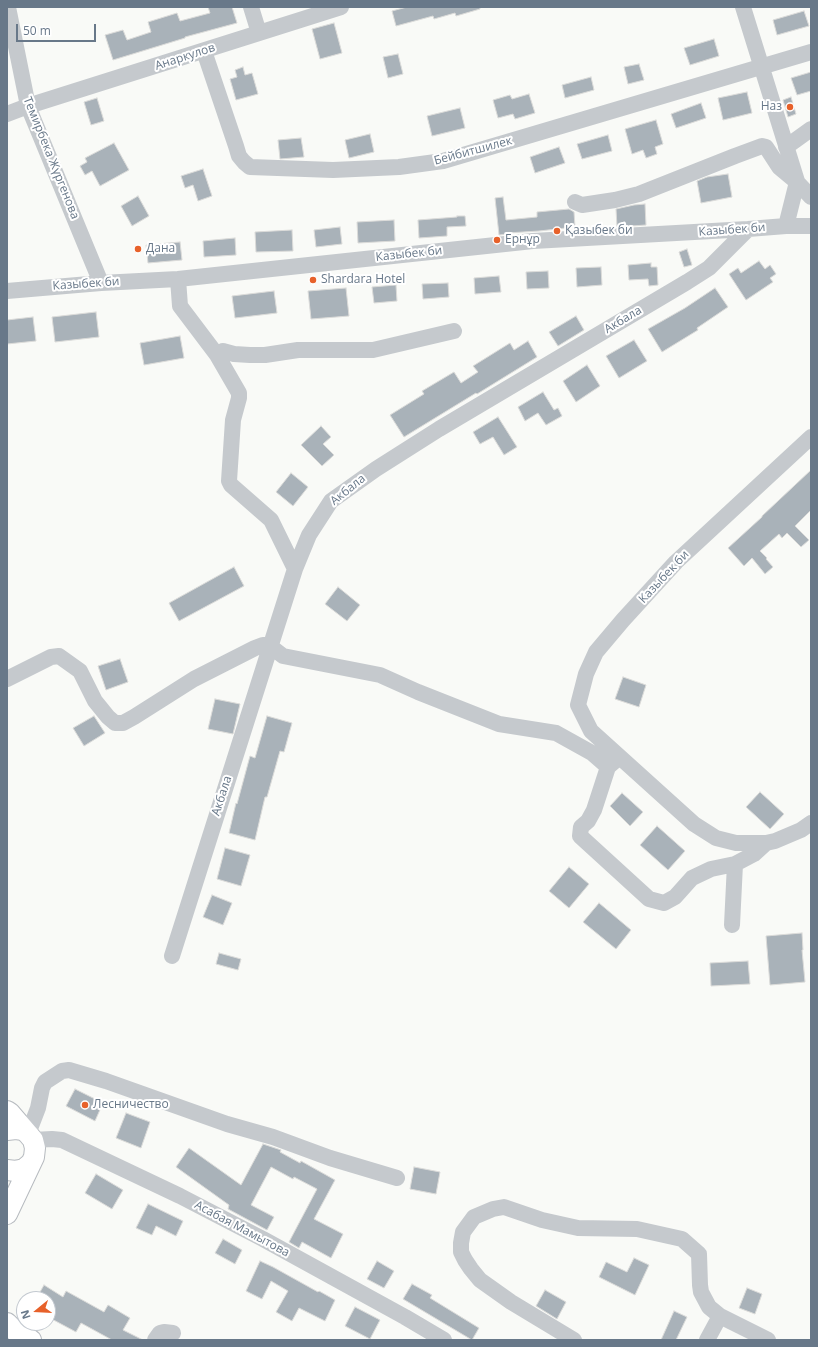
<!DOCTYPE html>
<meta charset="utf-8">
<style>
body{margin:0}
#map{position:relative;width:818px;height:1347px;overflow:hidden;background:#f9faf7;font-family:"Open Sans",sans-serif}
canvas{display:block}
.frame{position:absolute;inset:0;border:8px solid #687889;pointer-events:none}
.north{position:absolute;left:16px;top:1291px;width:40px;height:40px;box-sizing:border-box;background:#fff;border:1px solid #c3c9d0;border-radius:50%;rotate:252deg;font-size:11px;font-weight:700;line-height:16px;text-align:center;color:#687889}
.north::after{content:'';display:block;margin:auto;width:14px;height:18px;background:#e7612a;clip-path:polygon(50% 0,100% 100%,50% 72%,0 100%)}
.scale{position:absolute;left:16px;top:24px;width:80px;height:18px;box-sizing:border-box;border:2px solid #687889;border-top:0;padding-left:5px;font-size:12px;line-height:14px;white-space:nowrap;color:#687889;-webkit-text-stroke:3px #fff;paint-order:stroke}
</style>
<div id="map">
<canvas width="818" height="1347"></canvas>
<div class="frame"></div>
<div class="north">N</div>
<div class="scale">50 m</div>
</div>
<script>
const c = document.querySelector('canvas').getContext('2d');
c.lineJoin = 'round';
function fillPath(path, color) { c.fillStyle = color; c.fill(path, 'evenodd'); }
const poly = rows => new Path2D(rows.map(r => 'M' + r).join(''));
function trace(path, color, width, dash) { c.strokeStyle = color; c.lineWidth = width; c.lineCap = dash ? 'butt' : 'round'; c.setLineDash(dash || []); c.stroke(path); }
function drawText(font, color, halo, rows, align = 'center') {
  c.font = font + ' "Open Sans",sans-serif'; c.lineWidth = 4; c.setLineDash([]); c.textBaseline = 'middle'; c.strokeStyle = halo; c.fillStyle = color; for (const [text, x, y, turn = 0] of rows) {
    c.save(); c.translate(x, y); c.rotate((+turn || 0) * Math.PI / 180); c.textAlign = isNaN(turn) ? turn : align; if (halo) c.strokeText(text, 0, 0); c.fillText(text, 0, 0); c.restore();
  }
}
const building = poly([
 [208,7,232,7,237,23,185,37,185,38,113,60,105,35,123,30,127,40,151,32,148,22,177,13,180,21,210,13,208,7],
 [407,7,480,7,480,9,456,16,455,13,434,19,433,16,396,26,392,11,407,7],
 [804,11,809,26,777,35,773,20,804,11],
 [334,23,342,53,320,59,312,29,334,23],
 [714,39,719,56,690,65,684,48,714,39],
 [398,54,403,74,388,78,383,57,398,54],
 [639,64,644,80,628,84,624,67,639,64],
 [243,67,245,75,252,73,258,94,236,100,230,79,237,77,235,70,243,67],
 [811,72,811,91,797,95,791,78,811,72],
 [591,77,594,90,565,98,562,85,591,77],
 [747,92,752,113,723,120,718,98,747,92],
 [529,94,535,113,515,119,513,114,498,118,493,100,510,95,512,99,529,94],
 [791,97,796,114,788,117,783,100,791,97],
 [97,98,104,121,91,125,84,102,97,98],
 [701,103,706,118,676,128,671,114,701,103],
 [460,108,465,128,432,136,427,116,460,108],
 [656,120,663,144,655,147,657,154,646,158,643,150,632,154,625,129,656,120],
 [370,134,374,152,349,158,345,140,370,134],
 [608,135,612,151,582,159,577,144,608,135],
 [301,138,304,157,280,159,278,140,301,138],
 [114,143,129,170,100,186,92,171,85,175,80,166,87,162,85,158,114,143],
 [559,147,565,163,535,173,530,157,559,147],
 [203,169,212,196,198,201,193,185,185,188,181,176,203,169],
 [728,174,732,197,701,203,697,181,707,177,728,174],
 [138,196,149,216,132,226,121,206,138,196],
 [503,197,506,220,537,217,537,212,569,209,574,212,575,227,539,231,507,233,507,234,499,235,495,198,503,197],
 [645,204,646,225,617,227,616,209,634,205,645,204],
 [457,216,465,216,466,226,447,227,447,236,419,238,418,220,457,217,457,216],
 [394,220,395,241,358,243,357,222,394,220],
 [340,227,342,244,316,247,314,230,340,227],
 [292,230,293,251,256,252,255,232,292,230],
 [235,238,236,255,204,257,203,241,235,238],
 [180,242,182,260,148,263,146,245,180,242],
 [687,249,692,265,684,267,679,252,687,249],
 [759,261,765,269,770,265,776,274,770,278,773,282,746,300,729,274,738,268,741,273,759,261],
 [651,263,651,267,657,267,658,285,649,286,648,279,629,280,628,265,651,263],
 [601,267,602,285,577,287,576,268,601,267],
 [548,271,549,288,527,289,526,272,548,271],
 [499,276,501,292,475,294,474,278,499,276],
 [448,283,449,297,423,299,422,284,448,283],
 [396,285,397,301,374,303,372,287,396,285],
 [346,288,349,316,311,319,308,291,346,288],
 [715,288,728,307,697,328,698,330,662,352,648,329,685,308,715,288],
 [274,291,277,313,235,318,232,296,274,291],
 [96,312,99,337,55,342,52,317,96,312],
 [576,316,584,330,558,346,549,332,576,316],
 [33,317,36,341,7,344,7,320,33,317],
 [180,336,184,358,144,365,140,343,180,336],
 [634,340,647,361,619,378,606,356,634,340],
 [528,341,537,357,477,394,476,393,404,437,390,415,424,394,422,391,454,372,461,383,478,372,473,366,510,343,514,350,528,341],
 [587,365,600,386,576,402,563,381,587,365],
 [543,392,554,410,558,408,562,416,546,425,538,413,525,421,518,407,543,392],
 [498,417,517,447,504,455,493,437,480,444,473,432,498,417],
 [321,426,331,437,323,444,334,455,322,466,301,445,321,426],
 [811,470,811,510,795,526,809,540,801,547,787,533,782,538,779,534,760,551,767,558,766,559,773,567,765,574,752,558,744,566,728,548,762,517,762,516,811,470],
 [291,473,308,487,293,506,276,492,291,473],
 [234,567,244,586,179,621,169,603,234,567],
 [338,587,360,605,347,621,325,604,338,587],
 [120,659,128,682,106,690,98,666,120,659],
 [623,677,646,685,639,707,615,699,623,677],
 [215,699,240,704,233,734,208,729,215,699],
 [94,716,105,733,84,746,73,728,94,716],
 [267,716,292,723,284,752,280,751,267,797,265,797,255,840,229,833,236,803,237,804,250,756,255,758,267,716],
 [760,792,784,814,770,829,746,807,760,792],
 [622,793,643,812,630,826,610,806,622,793],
 [657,826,685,851,668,870,640,845,657,826],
 [225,848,250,855,241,886,217,879,225,848],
 [569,867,589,884,569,908,549,891,569,867],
 [212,895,232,903,223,925,203,917,212,895],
 [599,903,631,930,616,949,583,922,599,903],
 [802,933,803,950,802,950,805,982,770,985,766,936,802,933],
 [219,953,241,959,238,970,216,964,219,953],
 [748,961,750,984,711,986,710,963,748,961],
 [75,1089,103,1103,95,1121,66,1106,75,1089],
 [126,1113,150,1122,141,1148,116,1138,126,1113],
 [263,1144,281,1150,280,1152,300,1163,301,1161,335,1180,314,1219,343,1234,331,1258,302,1242,299,1248,289,1242,317,1189,294,1177,293,1179,271,1167,251,1205,274,1217,267,1230,228,1209,229,1205,176,1167,189,1148,241,1185,263,1144],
 [414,1167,440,1172,436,1194,410,1189,414,1167],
 [96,1174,123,1190,112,1209,85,1193,96,1174],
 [148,1204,183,1221,176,1236,156,1226,152,1235,136,1228,148,1204],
 [223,1239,242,1250,235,1264,215,1253,223,1239],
 [634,1258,649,1265,635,1295,599,1277,606,1262,627,1272,634,1258],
 [260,1261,273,1267,318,1292,319,1291,335,1300,325,1321,299,1308,292,1321,276,1312,288,1291,271,1281,262,1299,246,1291,260,1261],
 [377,1261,394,1271,384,1288,367,1279,377,1261],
 [412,1284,432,1295,430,1298,479,1328,472,1340,403,1299,412,1284],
 [44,1285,63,1297,66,1291,104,1312,108,1305,130,1318,123,1330,143,1340,112,1340,81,1323,76,1332,48,1317,48,1299,36,1299,44,1285],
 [747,1288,762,1294,755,1314,739,1308,747,1288],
 [545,1290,566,1302,557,1319,536,1306,545,1290],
 [355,1307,380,1320,370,1339,345,1326,355,1307],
 [674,1311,687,1317,676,1340,661,1340,674,1311]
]);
fillPath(building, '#a9b2b9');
trace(building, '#dbdbd9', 1);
const major = poly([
 [7,1111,10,1113,28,1134],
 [7,1130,16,1129,23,1130,28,1134,33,1140,35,1148,34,1157,7,1214],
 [7,1170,16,1171,24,1169,30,1164],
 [7,1323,16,1332,31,1340]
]);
trace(major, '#b6babf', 22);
trace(poly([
 [8,7,28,106,101,283],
 [251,7,259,33],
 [743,7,797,181],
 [204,51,236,146,239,156,244,162,250,167,333,170,399,167,443,161,811,52],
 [7,114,28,106,341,7],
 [786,147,811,129],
 [575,202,582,205,615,200,639,194,735,156,762,146,766,147,779,167,797,182,811,197],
 [786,226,797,182],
 [178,279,180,306,217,355,239,393,239,398,233,420,229,481,231,485,271,520,295,569],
 [7,291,101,283,178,279,533,241,748,229,786,226,811,226],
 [217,355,223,351,234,354,250,355,265,355,298,350,373,350,454,331],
 [7,679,51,657,59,656,80,671,95,701,108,717,115,723,123,723,134,717,194,679,255,648,263,645,270,646,283,656,380,675,418,692,499,724,556,733,592,753,608,767],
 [615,761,608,767,594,810,588,821,581,827,580,836,649,899,664,903,675,897,692,878,711,869,735,864,754,854,766,843,775,841,801,830,811,823],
 [766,843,736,843,716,838,694,824,591,731,578,705,586,674,596,652,623,620,676,562,811,437],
 [732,925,735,864],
 [172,956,295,569,309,535,331,501,376,469,439,429,687,282,709,268,748,229],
 [28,1134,38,1108,42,1088,45,1082,62,1071,69,1070,106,1081,227,1124,273,1137,330,1158,397,1178],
 [33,1140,52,1139,62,1140,180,1196,263,1239,405,1317,444,1340],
 [155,1340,160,1333,164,1332,173,1333],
 [574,1340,511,1302,480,1280,471,1269,465,1260,461,1252,461,1243,463,1232,474,1217,493,1209,504,1207,542,1220,578,1228,637,1229,682,1239,699,1254,700,1285,701,1292,709,1307,720,1316,768,1340],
 [707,1340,720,1316]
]), '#c5c9cd', 16);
trace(major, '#fff', 20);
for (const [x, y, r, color] of [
 [790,107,4,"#e7612a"],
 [557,231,4,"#e7612a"],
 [497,240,4,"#e7612a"],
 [138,249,4,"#e7612a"],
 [313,280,4,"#e7612a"],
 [85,1105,4,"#e7612a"]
]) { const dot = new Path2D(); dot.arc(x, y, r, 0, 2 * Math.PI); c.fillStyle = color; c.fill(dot); trace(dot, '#fff', 1.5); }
drawText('12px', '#687889', '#fff', [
 ["Анаркулов",185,57,-18],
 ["Бейбитшилек",473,151,-15],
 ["Темирбека Жүргенова",51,158,68],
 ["Казыбек би",732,230,-4],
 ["Казыбек би",409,254,-6],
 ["Казыбек би",86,284,-4],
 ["Акбала",623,320,-31],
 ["Акбала",348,490,-39],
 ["Казыбек би",664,577,-47],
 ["Акбала",222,796,-72],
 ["Асабая Мамытова",242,1229,28]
]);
drawText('12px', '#687889', '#fff', [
 ["Наз",782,107,"right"],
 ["Қазыбек би",565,231],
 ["Ернұр",505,240],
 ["Дана",146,249],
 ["Shardara Hotel",321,280],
 ["Лесничество",93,1105]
], 'left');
</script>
